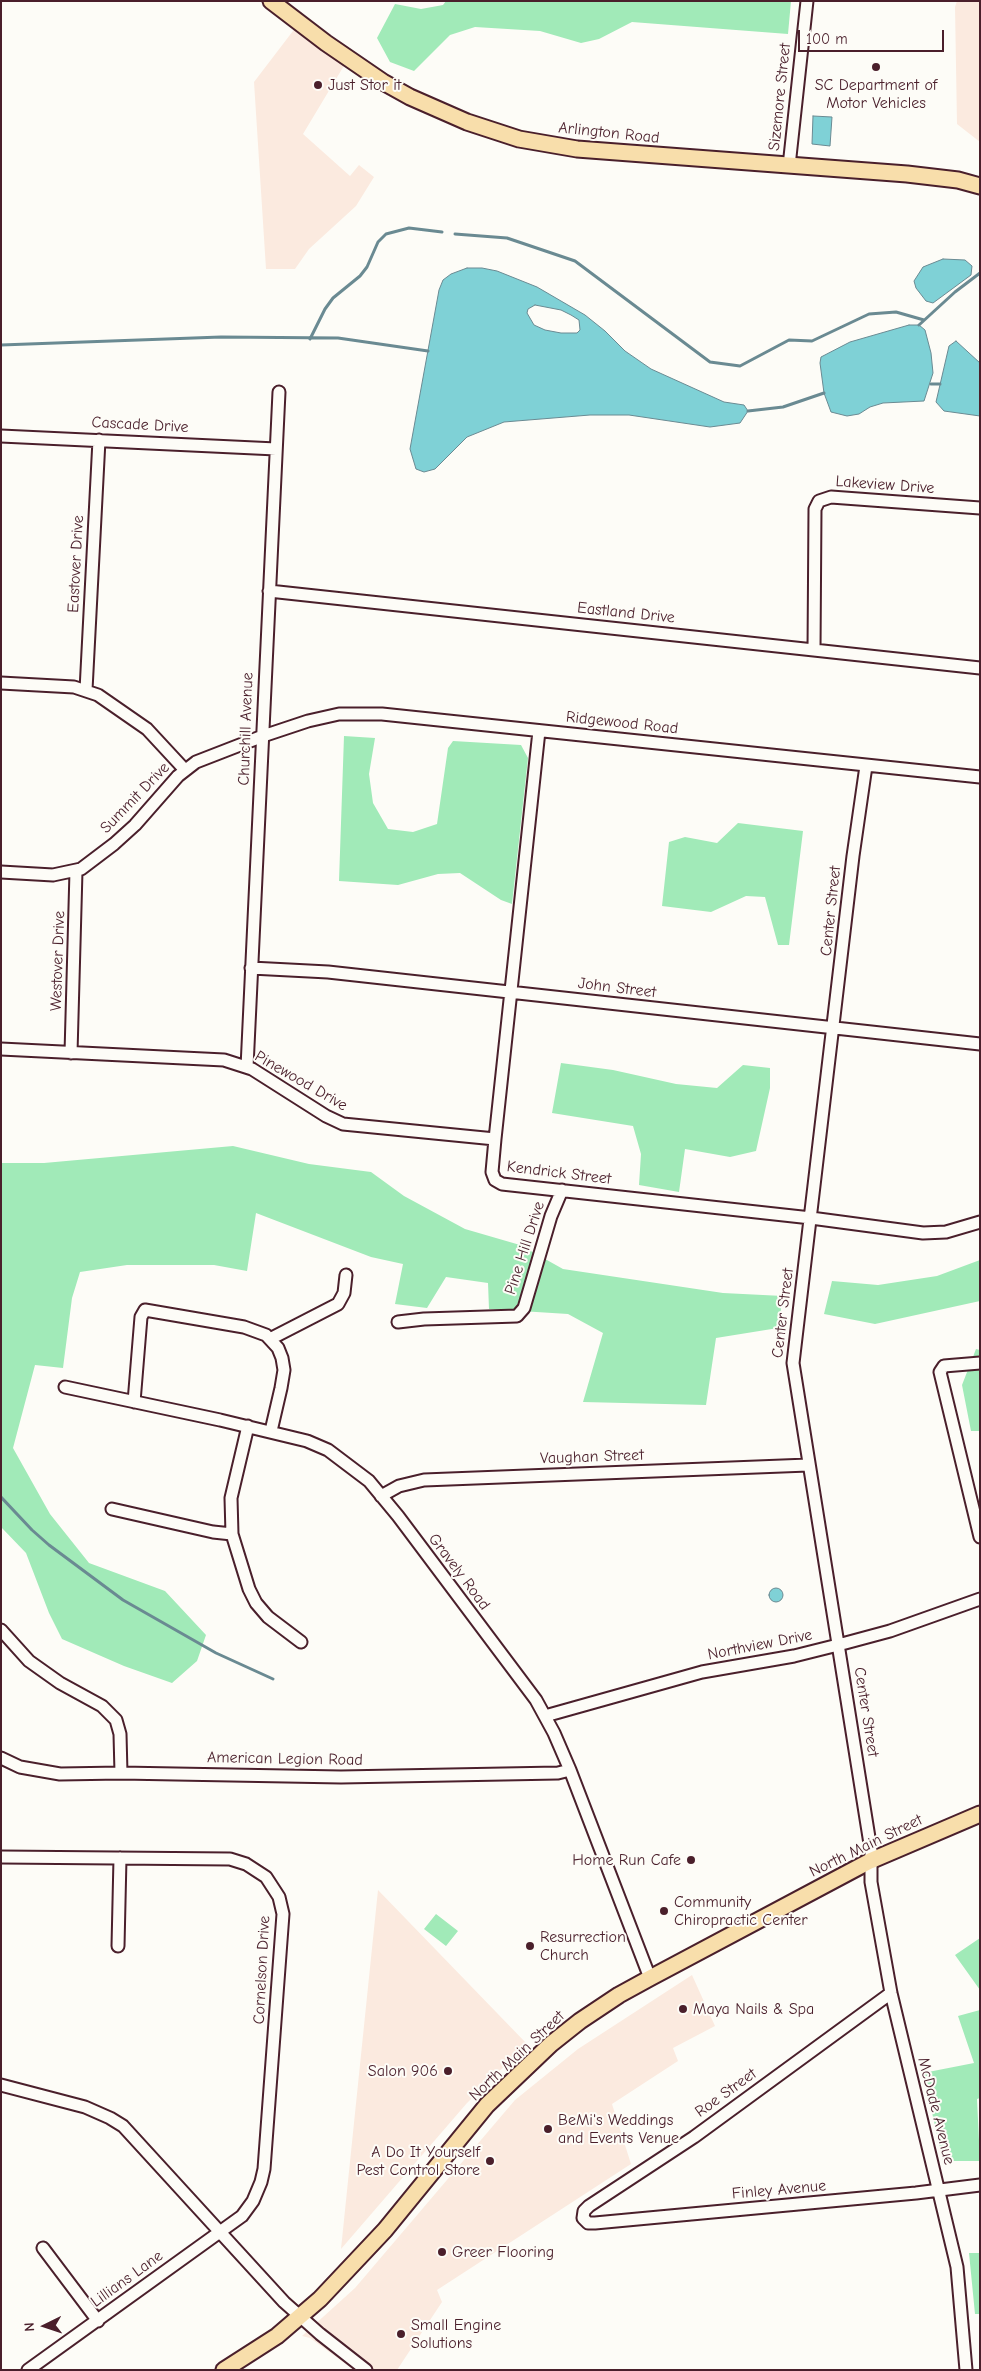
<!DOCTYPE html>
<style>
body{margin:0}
#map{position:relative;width:981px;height:2371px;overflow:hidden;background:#fdfcf7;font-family:"Comic Neue",sans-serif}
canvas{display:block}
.frame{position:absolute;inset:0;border:2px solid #4a1f2b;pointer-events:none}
.north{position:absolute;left:20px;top:2301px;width:50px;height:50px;-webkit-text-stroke:4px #fdfcf7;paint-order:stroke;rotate:266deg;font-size:14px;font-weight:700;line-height:20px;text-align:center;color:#4a1f2b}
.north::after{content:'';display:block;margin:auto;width:18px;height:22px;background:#4a1f2b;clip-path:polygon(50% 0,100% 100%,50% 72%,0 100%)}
.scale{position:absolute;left:798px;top:30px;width:146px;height:22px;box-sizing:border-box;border:2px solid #4a1f2b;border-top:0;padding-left:6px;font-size:15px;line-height:18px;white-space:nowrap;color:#4a1f2b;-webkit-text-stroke:4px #fdfcf7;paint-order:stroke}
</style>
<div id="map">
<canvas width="981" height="2371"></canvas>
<div class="frame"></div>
<div class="north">N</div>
<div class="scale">100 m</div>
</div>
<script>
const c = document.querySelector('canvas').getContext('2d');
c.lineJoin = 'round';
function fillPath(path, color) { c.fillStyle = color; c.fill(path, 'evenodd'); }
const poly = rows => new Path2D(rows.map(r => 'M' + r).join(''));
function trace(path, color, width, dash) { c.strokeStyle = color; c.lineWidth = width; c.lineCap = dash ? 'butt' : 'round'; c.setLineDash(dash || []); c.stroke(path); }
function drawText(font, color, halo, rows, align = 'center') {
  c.font = font + ' "Comic Neue",sans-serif'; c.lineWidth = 4; c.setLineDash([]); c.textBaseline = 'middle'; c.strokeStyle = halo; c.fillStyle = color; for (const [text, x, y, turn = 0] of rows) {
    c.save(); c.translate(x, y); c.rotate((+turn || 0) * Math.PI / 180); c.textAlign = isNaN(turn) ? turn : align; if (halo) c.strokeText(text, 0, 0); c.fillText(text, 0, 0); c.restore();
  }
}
fillPath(poly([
 [957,1,980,1,980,142,957,124,955,7],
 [296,27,345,64,303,134,350,176,359,165,374,177,356,206,309,249,295,269,266,269,254,82],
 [378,1890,527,2044,467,2103,341,2249],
 [692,1975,715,2026,673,2048,678,2061,612,2104,631,2164,437,2290,442,2302,397,2370,354,2370,310,2338,302,2336,355,2288,515,2100,578,2049]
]), '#fbeadf');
fillPath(poly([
 [446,1,568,2,791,1,788,34,632,22,599,39,581,43,540,31,475,27,450,35,414,71,390,62,377,38,395,4,421,9,443,5],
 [344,736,375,738,369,774,373,803,388,829,413,832,437,824,448,748,453,741,521,745,528,758,512,904,501,900,460,873,438,874,398,885,339,881],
 [738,823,803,831,789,945,778,945,765,897,746,896,711,912,662,906,669,842,685,837,717,843],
 [561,1063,613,1070,676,1084,717,1088,743,1065,770,1068,770,1088,756,1151,730,1157,685,1149,679,1192,639,1185,641,1154,633,1126,552,1113],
 [233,1146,309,1164,371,1172,404,1196,465,1229,520,1245,563,1269,723,1293,783,1296,778,1328,716,1338,706,1405,583,1402,603,1333,568,1314,489,1309,488,1283,446,1277,427,1308,395,1304,403,1264,371,1257,256,1213,247,1271,214,1265,127,1265,80,1272,72,1298,63,1368,35,1365,13,1448,50,1514,89,1563,165,1591,206,1635,197,1661,172,1683,124,1666,62,1639,49,1613,26,1553,1,1527,1,1163,44,1163],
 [980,1260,980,1301,875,1324,824,1314,832,1281,878,1285,937,1276],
 [976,1349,980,1350,980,1431,971,1431,962,1385],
 [436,1914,458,1931,446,1946,424,1929],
 [980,1938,980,1990,955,1955],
 [980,2010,980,2098,977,2099,980,2161,943,2161,923,2073,974,2063,958,2016],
 [969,2253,980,2253,980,2314,975,2314]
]), '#a1eab8');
const water = poly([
 [813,116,832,117,830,146,812,144,813,116],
 [943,259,965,260,972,266,971,275,933,303,926,301,916,288,914,281,923,267,943,259],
 [467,268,482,268,497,271,537,287,585,315,605,331,625,351,651,369,724,402,744,405,748,411,740,423,710,427,629,415,590,415,504,422,467,437,435,469,424,472,416,469,410,449,439,290,443,280,451,274,467,268],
 [535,305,561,310,571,315,579,320,580,330,577,333,561,333,545,330,534,325,527,313,528,309,535,305],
 [909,325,919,325,925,330,931,353,933,373,924,401,883,403,870,407,859,414,847,416,831,412,824,393,820,363,821,357,850,342,909,325],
 [956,341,980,363,980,416,944,411,936,402,949,346,956,341],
 '769 1595a7 7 0 1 1 14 0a7 7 0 1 1-14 0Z'
]);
fillPath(water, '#7fd1d6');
trace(water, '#6a8a92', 1);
trace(poly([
 [455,234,507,238,575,261,710,362,740,366,789,340,812,341,869,314,896,312,924,320],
 [919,325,955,292,980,273],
 [310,339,325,309,333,298,360,276,367,267,378,242,386,234,409,228,442,232],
 [1,345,221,337,338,338,428,351],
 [931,384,940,384],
 [748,411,783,407,824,393],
 [1,1497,32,1530,49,1545,123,1600,216,1653,273,1679]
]), '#6a8a92', 3);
const minor = poly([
 [789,166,807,1],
 [1,436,276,449],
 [269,591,980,668],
 [814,650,815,509,819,501,831,497,980,508],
 [1,683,74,687,98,695,147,729,185,770],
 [86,690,99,440],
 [539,731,495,1139,492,1172,495,1180,502,1184,811,1218,923,1233,946,1232,980,1222],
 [866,766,853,856,793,1363,871,1850,871,1882,891,1993,957,2267,966,2370],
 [1,872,53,875,81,869,114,844,135,825,178,776,196,762,263,736,308,721,339,714,382,714,980,777],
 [251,968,328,972,980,1044],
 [1,1049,224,1060,252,1069,326,1116,343,1124,495,1139],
 [71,1053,76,871],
 [247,1067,279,392],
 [398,1322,424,1319,517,1316,524,1308,551,1216,562,1190],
 [270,1339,338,1304,344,1293,346,1275],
 [980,1363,944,1366,940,1372,980,1537],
 [65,1387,220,1420,307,1441,328,1450,369,1481,398,1516,536,1700,554,1733,570,1770,650,1978],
 [134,1402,141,1317,145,1310,244,1327,266,1335,278,1348,282,1358,284,1370,281,1388,271,1431],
 [248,1426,231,1498,232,1534,249,1589,256,1603,268,1617,301,1642],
 [381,1496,399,1486,424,1480,808,1465],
 [112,1509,213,1532,232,1534],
 [1,1630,29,1661,60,1683,102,1706,116,1720,120,1734,121,1773],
 [545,1716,702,1672,794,1656,838,1645,890,1631,980,1599],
 [1,1758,20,1767,60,1774,121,1773,341,1777,558,1773,570,1770],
 [1,1857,230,1859,246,1864,266,1877,279,1897,283,1914,264,2169,261,2182,253,2201,242,2216,28,2370],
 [118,1946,120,1858],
 [891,1993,694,2137,589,2206,584,2211,583,2218,588,2223,595,2223,916,2193,980,2185],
 [1,2085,85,2107,110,2118,123,2126,284,2302,320,2334,366,2370],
 [43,2248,98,2321]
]);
const major = poly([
 [271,1,326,43,383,82,410,97,467,122,519,139,577,149,907,174,958,180,980,186],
 [224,2370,277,2336,320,2299,385,2230,487,2105,551,2044,580,2021,619,1995,650,1978,870,1861,980,1814]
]);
trace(minor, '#4a1f2b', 15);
trace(major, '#4a1f2b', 19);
trace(minor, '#fdfcf7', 11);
trace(major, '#f8deab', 15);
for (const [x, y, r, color] of [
 [876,67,5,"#4a1f2b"],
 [318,85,5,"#4a1f2b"],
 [691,1860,5,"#4a1f2b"],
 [664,1911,5,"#4a1f2b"],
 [530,1946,5,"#4a1f2b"],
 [683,2009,5,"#4a1f2b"],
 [448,2071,5,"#4a1f2b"],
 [548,2129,5,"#4a1f2b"],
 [490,2161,5,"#4a1f2b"],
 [442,2252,5,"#4a1f2b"],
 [401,2334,5,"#4a1f2b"]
]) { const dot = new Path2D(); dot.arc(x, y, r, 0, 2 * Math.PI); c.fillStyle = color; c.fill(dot); trace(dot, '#fdfcf7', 2); }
drawText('16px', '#4a1f2b', '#fdfcf7', [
 ["Just Stor it",328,85],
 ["SC Department of",876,85,"center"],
 ["Motor Vehicles",876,103,"center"],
 ["Home Run Cafe",681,1860,"right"],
 ["Community",674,1902],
 ["Chiropractic Center",674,1920],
 ["Resurrection",540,1937],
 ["Church",540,1955],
 ["Maya Nails & Spa",693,2009],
 ["Salon 906",438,2071,"right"],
 ["BeMi's Weddings",558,2120],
 ["and Events Venue",558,2138],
 ["A Do It Yourself",480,2152,"right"],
 ["Pest Control Store",480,2170,"right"],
 ["Greer Flooring",452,2252],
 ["Small Engine",411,2325],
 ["Solutions",411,2343]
], 'left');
drawText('16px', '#4a1f2b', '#fdfcf7', [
 ["Sizemore Street",780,97,-84],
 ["Arlington Road",609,133,6],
 ["Cascade Drive",140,425,3],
 ["Lakeview Drive",885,485,4],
 ["Eastover Drive",76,564,-87],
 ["Eastland Drive",626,613,6],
 ["Ridgewood Road",622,723,6],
 ["Churchill Avenue",246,729,-88],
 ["Summit Drive",135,798,-46],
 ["Center Street",831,911,-84],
 ["Westover Drive",58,961,-88],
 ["John Street",617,988,7],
 ["Pinewood Drive",301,1081,30],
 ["Kendrick Street",559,1173,7],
 ["Pine Hill Drive",525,1248,-72],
 ["Center Street",783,1313,-83],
 ["Vaughan Street",592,1457,-2],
 ["Gravely Road",459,1572,53],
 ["Northview Drive",760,1645,-11],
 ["Center Street",866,1712,81],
 ["American Legion Road",285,1759,1],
 ["North Main Street",866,1846,-26],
 ["Cornelson Drive",262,1970,-87],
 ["North Main Street",517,2056,-43],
 ["Roe Street",726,2093,-36],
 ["McDade Avenue",936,2111,76],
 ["Finley Avenue",779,2190,-5],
 ["Lillians Lane",127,2279,-36]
]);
</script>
